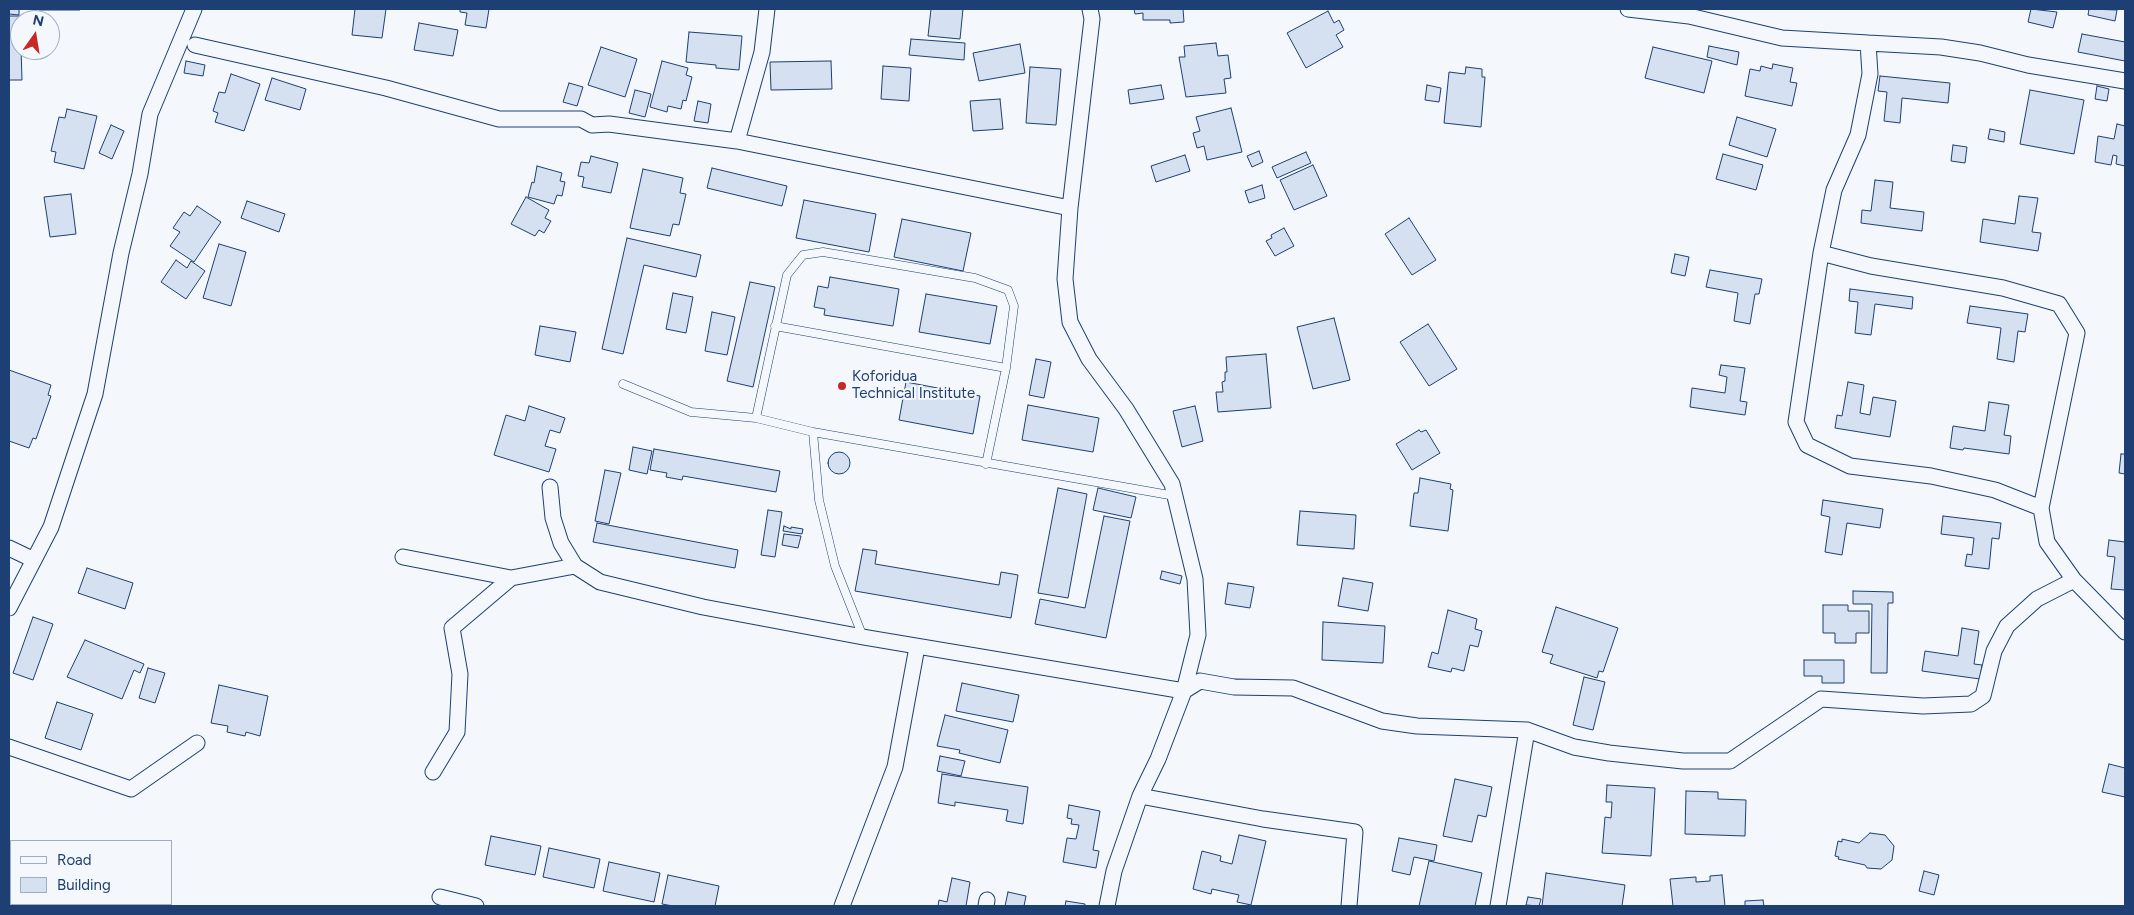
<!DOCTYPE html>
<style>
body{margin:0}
#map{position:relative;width:2134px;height:915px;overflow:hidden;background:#f4f7fb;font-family:Figtree,sans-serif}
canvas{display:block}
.frame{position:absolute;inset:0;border:10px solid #1d3f73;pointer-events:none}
.legend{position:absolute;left:10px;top:840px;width:162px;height:65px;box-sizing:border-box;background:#f4f7fb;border:1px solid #9eadc5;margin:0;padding:6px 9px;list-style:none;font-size:15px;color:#1d3f73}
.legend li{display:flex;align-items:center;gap:10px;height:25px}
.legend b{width:25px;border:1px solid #9eadc5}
.north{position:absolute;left:10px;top:10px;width:50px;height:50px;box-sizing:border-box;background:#f4f7fb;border:1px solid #9eadc5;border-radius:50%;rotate:13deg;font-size:14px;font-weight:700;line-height:20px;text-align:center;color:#1d3f73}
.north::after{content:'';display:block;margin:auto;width:18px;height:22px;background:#c62828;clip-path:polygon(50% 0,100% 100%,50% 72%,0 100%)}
</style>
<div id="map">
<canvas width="2134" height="915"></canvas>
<div class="frame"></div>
<ul class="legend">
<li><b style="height:6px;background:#f4f7fb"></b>Road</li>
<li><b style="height:14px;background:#d5e0f0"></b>Building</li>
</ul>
<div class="north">N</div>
</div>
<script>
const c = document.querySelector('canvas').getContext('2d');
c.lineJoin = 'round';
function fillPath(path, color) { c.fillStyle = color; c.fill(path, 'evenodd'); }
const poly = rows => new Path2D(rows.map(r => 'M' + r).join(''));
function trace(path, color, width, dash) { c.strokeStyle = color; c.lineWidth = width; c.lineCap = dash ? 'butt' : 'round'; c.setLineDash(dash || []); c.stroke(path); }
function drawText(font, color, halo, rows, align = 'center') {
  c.font = font + ' Figtree,sans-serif'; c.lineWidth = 4; c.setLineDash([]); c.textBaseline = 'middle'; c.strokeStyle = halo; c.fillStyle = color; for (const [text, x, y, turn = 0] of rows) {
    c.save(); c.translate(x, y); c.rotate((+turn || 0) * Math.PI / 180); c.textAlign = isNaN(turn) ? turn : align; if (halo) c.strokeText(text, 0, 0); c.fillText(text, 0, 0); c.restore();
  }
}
const building = poly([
 [9,9,19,9,19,15,9,14,9,9],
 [39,9,80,9,80,10,39,10,39,9],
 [355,9,386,9,382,38,352,35,355,9],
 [460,9,489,9,486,28,465,25,467,13,460,12,460,9],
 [931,9,963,9,960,39,928,36,931,9],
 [1134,9,1183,9,1184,22,1170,23,1170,20,1143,20,1143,13,1135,14,1134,9],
 [2031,9,2057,12,2053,28,2028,22,2031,9],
 [2089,9,2117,10,2115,21,2088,15,2089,9],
 [1328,11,1334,23,1339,20,1344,30,1336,35,1343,47,1306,68,1287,33,1328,11],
 [9,16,20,16,22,80,9,80,9,16],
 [419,23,458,30,453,56,414,50,419,23],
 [689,32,742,36,739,70,716,68,716,65,686,62,689,32],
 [2082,34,2125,42,2125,61,2078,52,2082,34],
 [911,39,965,43,964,60,909,55,911,39],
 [1216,43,1218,56,1228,55,1231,78,1224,79,1226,93,1186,97,1179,57,1185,57,1184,46,1216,43],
 [1020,44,1025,73,979,81,973,53,1020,44],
 [1709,46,1739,52,1737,65,1707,57,1709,46],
 [601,47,637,59,625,97,588,85,601,47],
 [1653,47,1712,61,1704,93,1645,78,1653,47],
 [186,61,205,65,203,76,184,73,186,61],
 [662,61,688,68,686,75,692,77,686,101,683,100,681,109,668,106,667,112,650,107,662,61],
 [831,61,832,89,771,90,770,62,831,61],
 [1773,64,1793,68,1790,82,1797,83,1792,106,1745,96,1750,69,1760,71,1761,66,1772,69,1773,64],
 [883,66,911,68,909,101,881,99,883,66],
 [1030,67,1061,69,1056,125,1026,123,1030,67],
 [1466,67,1482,69,1482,77,1485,77,1481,127,1444,123,1449,72,1465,74,1466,67],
 [231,74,260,84,244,131,215,122,218,113,213,111,219,92,225,93,231,74],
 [1880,76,1950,83,1948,103,1902,98,1900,123,1884,121,1887,92,1878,91,1880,76],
 [272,78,306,89,300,110,265,100,272,78],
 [569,83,583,87,577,106,563,102,569,83],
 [1161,85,1164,99,1130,104,1128,90,1161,85],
 [1427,85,1441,88,1439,102,1425,100,1427,85],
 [2097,86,2109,89,2107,101,2095,99,2097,86],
 [635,90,651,94,645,117,629,113,635,90],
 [2030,90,2084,100,2074,154,2020,144,2030,90],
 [1000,99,1003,129,973,131,970,101,1000,99],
 [698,101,711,104,708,123,694,121,698,101],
 [1231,108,1242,152,1207,160,1204,146,1197,148,1193,133,1200,131,1196,117,1231,108],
 [67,109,97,116,84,169,54,162,56,152,51,151,59,117,65,118,67,109],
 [1737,117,1776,129,1767,157,1729,145,1737,117],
 [2117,124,2125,126,2125,166,2116,164,2117,156,2113,155,2111,165,2095,162,2098,136,2114,139,2117,124],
 [111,125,124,131,112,159,99,153,111,125],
 [1990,129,2005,132,2004,142,1988,139,1990,129],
 [1953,145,1967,147,1965,163,1951,161,1953,145],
 [1259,151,1263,162,1252,167,1247,156,1259,151],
 [1306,152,1311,163,1277,178,1272,167,1306,152],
 [1723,154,1763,165,1756,190,1716,179,1723,154],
 [1185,155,1190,171,1156,182,1151,166,1185,155],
 [591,156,618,163,611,193,582,187,584,177,578,176,581,162,589,163,591,156],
 [1313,165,1327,196,1294,210,1280,180,1313,165],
 [537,166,562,173,560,181,565,182,562,196,557,195,554,204,528,197,532,182,534,183,537,166],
 [712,168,787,186,782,206,707,188,712,168],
 [643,169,683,178,680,193,686,194,679,225,673,224,670,236,630,228,643,169],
 [1875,180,1893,182,1890,208,1924,212,1922,231,1861,223,1862,210,1871,211,1875,180],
 [1262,185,1265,198,1249,203,1245,191,1262,185],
 [71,194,76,234,50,237,44,197,71,194],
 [2019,196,2038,198,2032,232,2041,233,2038,251,1980,242,1983,219,2015,224,2019,196],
 [526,197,549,210,545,218,551,221,544,233,539,230,535,236,511,224,526,197],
 [804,200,876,214,869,252,796,238,804,200],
 [247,201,285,214,279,232,241,218,247,201],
 [197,206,221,222,194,262,170,246,180,232,173,228,184,212,190,216,197,206],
 [1409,218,1436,260,1412,275,1385,234,1409,218],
 [902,219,971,233,963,271,894,257,902,219],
 [1284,228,1294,246,1275,256,1266,241,1272,238,1271,235,1284,228],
 [627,238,701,255,696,277,644,265,623,354,602,349,627,238],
 [219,244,246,252,231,306,203,298,219,244],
 [1675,254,1689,257,1685,276,1671,273,1675,254],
 [176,260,187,268,191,261,205,271,186,299,161,282,176,260],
 [1710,270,1762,279,1759,294,1755,294,1750,324,1734,321,1738,293,1706,287,1710,270],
 [830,277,899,289,893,326,824,315,825,309,814,307,818,286,828,288,830,277],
 [750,282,775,287,753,387,727,381,750,282],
 [1850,289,1913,297,1912,309,1875,304,1871,335,1855,333,1858,302,1849,301,1850,289],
 [673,293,693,297,686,333,666,329,673,293],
 [926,294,997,306,990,344,919,332,926,294],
 [1970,306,2028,314,2025,332,2018,331,2014,362,1997,359,2001,328,1967,323,1970,306],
 [712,312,735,317,727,355,705,351,712,312],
 [1334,318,1350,380,1313,389,1297,327,1334,318],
 [1428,324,1457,369,1429,386,1400,342,1428,324],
 [540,326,576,332,570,362,535,355,540,326],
 [1266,354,1271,408,1218,412,1216,392,1223,392,1222,382,1225,381,1225,372,1227,372,1226,357,1266,354],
 [1036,359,1051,362,1044,398,1029,395,1036,359],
 [1721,365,1745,368,1740,401,1747,402,1745,415,1690,407,1692,388,1725,393,1727,377,1719,375,1721,365],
 [9,370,51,385,48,395,51,396,36,439,33,438,29,448,9,441,9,370],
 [906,382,980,396,973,434,899,420,906,382],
 [1848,382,1864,385,1860,413,1870,415,1873,397,1896,401,1890,437,1835,428,1837,415,1842,416,1848,382],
 [1989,402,2009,405,2004,435,2011,436,2009,454,1964,448,1963,450,1950,448,1953,426,1985,431,1989,402],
 [1028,405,1099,418,1093,452,1022,440,1028,405],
 [529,406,565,418,560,433,550,430,545,446,556,449,549,472,494,455,506,415,525,421,529,406],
 [1195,406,1203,441,1182,447,1173,411,1195,406],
 [1419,430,1421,432,1426,430,1440,453,1412,470,1396,444,1419,430],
 [633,447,652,451,647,474,629,470,633,447],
 [654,449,780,471,776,492,683,476,682,480,666,477,667,473,650,470,654,449],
 '828 463a11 11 0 1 1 22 0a11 11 0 1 1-22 0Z',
 [2121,454,2125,454,2125,474,2119,473,2121,454],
 [605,470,621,473,609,524,595,521,605,470],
 [1420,478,1451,484,1450,489,1453,490,1448,531,1410,526,1414,493,1418,493,1420,478],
 [1058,488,1087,494,1068,598,1038,593,1058,488],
 [1098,488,1136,497,1131,518,1093,510,1098,488],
 [1823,500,1883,509,1880,528,1847,523,1842,555,1825,552,1830,517,1821,515,1823,500],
 [768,510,782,512,775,557,761,555,768,510],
 [1300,511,1356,515,1354,549,1297,545,1300,511],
 [1104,516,1130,521,1106,638,1035,624,1040,599,1085,608,1104,516],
 [1943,516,2001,523,1999,539,1992,538,1989,569,1965,566,1967,554,1972,555,1974,538,1941,534,1943,516],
 [597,523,738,550,735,568,593,542,597,523],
 [784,526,791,529,791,527,803,529,802,534,783,531,784,526],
 [784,534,801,536,798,548,782,545,784,534],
 [2109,540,2125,542,2125,590,2111,589,2115,557,2107,556,2109,540],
 [863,549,877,551,875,564,999,585,1001,572,1018,575,1011,618,855,591,863,549],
 [87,568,133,583,125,609,78,593,87,568],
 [1162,571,1182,576,1180,584,1160,579,1162,571],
 [1343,578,1373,583,1368,611,1338,606,1343,578],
 [1228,583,1254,587,1250,608,1225,604,1228,583],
 [1853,591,1893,592,1893,603,1888,603,1887,673,1871,673,1872,604,1853,604,1853,591],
 [1823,605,1848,605,1848,611,1869,611,1869,633,1856,633,1856,643,1835,643,1835,633,1823,633,1823,605],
 [1556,607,1618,628,1603,672,1599,671,1597,678,1550,663,1553,655,1542,652,1556,607],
 [1448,610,1477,619,1475,629,1482,631,1478,647,1470,645,1464,671,1452,668,1451,672,1428,667,1432,652,1438,654,1448,610],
 [33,617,53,624,33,680,13,673,33,617],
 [1323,622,1385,626,1383,663,1322,660,1323,622],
 [1962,628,1979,631,1974,664,1982,665,1980,679,1922,671,1925,651,1958,656,1962,628],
 [85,640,144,664,140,673,134,670,122,699,67,677,85,640],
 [1804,660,1844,660,1844,683,1822,683,1822,676,1804,676,1804,660],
 [148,668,165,673,155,703,139,698,148,668],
 [1584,677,1605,682,1593,730,1573,725,1584,677],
 [962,683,1019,695,1013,722,956,711,962,683],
 [219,685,268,696,260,736,246,732,245,736,227,732,228,726,211,723,219,685],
 [57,702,93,714,81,750,45,738,57,702],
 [945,715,1008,730,1000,763,959,753,960,750,937,746,945,715],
 [940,756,965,761,961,776,937,771,940,756],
 [2109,764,2125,768,2125,797,2102,792,2109,764],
 [942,774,1028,787,1023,824,1006,821,1008,810,955,802,955,806,938,803,942,774],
 [1455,779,1492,787,1486,817,1478,815,1472,842,1443,836,1455,779],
 [1607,785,1655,788,1651,856,1602,853,1605,817,1611,818,1612,802,1606,802,1607,785],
 [1686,791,1718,792,1718,799,1746,800,1745,836,1685,834,1686,791],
 [1069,805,1100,811,1093,850,1099,851,1096,868,1063,862,1067,838,1076,839,1079,825,1071,824,1072,819,1067,818,1069,805],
 [1870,833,1885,835,1894,846,1892,860,1881,869,1867,868,1865,865,1838,859,1839,857,1835,856,1838,841,1842,842,1842,839,1859,843,1870,833],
 [1239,835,1266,841,1251,905,1237,902,1239,895,1212,889,1211,894,1193,889,1202,851,1221,856,1220,861,1232,864,1239,835],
 [491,836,541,846,535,875,485,865,491,836],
 [1399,838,1437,845,1434,861,1414,857,1410,875,1392,871,1399,838],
 [549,848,600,859,594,888,543,877,549,848],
 [1429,861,1482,873,1475,906,1419,906,1429,861],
 [609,862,660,873,654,902,603,891,609,862],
 [1924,871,1939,875,1934,895,1919,891,1924,871],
 [1546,873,1625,885,1622,906,1542,906,1546,873],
 [668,875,719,886,715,906,673,906,662,904,668,875],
 [1722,875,1725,906,1673,906,1670,879,1696,877,1696,882,1710,881,1710,876,1722,875],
 [952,878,970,882,966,906,938,906,939,900,947,902,952,878],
 [1008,892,1026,896,1024,906,1005,906,1008,892],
 [1528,897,1541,899,1539,906,1526,905,1528,897],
 [1763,900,1764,906,1745,906,1745,901,1763,900],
 [1066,901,1085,904,1085,906,1065,906,1066,901],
 [20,904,69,904,69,906,31,906,20,904]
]);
fillPath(building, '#d5e0f0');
trace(building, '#1d3f73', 1);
const service = poly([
 [775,326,1006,368],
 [623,384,691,412,756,418,813,432,1175,496],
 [756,418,787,275,803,255,823,252,975,278,1008,290,1014,306,1006,368,986,464],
 [813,432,819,500,835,566,863,637]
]);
const minor = poly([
 [767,9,762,52,737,141,1070,208,1065,279,1070,322,1089,359,1126,409,1172,484,1195,579,1198,635,1184,691,1158,759,1140,796,1114,871,1107,906],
 [1628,9,1689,16,1782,38,1868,43,1870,74,1858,135,1834,190,1821,253,1796,422,1807,445,1850,466,1931,476,1995,490,2041,508,2047,542,2074,580,2125,632],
 [1868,43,1941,47,1980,53,2028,65,2125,81],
 [195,45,386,88,499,119,581,119,592,125,609,124,737,141],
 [1070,208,1092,19,1090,9],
 [1821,253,1871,266,2003,288,2059,304,2077,333,2041,508],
 [550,487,553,518,561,543,575,566,600,582,703,607,863,637,1184,691,1200,681,1234,687,1293,688,1382,721,1417,726,1527,730],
 [9,548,34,560],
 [403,557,511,578],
 [9,608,51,527,95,394,121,253,140,174,150,114,194,9],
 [9,747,131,789,197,743],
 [433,772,457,732,460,674,452,628,511,578,575,566],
 [1140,796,1263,819,1355,832,1349,906],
 [440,897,476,906],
 [842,906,895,767,917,647],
 [986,906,987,900],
 [1498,906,1527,730,1574,747,1609,753,1683,761,1730,761,1821,699,1923,706,1971,704,1983,696,1994,651,2007,626,2037,599,2074,580]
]);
trace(service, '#1d3f73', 9);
trace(minor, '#1d3f73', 17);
trace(service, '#f4f7fb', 8);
trace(minor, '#f4f7fb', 15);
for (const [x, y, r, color] of [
 [842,386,5,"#c62828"]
]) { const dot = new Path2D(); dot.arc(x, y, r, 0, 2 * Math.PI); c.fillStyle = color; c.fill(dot); trace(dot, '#f4f7fb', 2); }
drawText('15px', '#1d3f73', '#f4f7fb', [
 ["Koforidua",852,377],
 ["Technical Institute",852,394]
], 'left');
</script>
